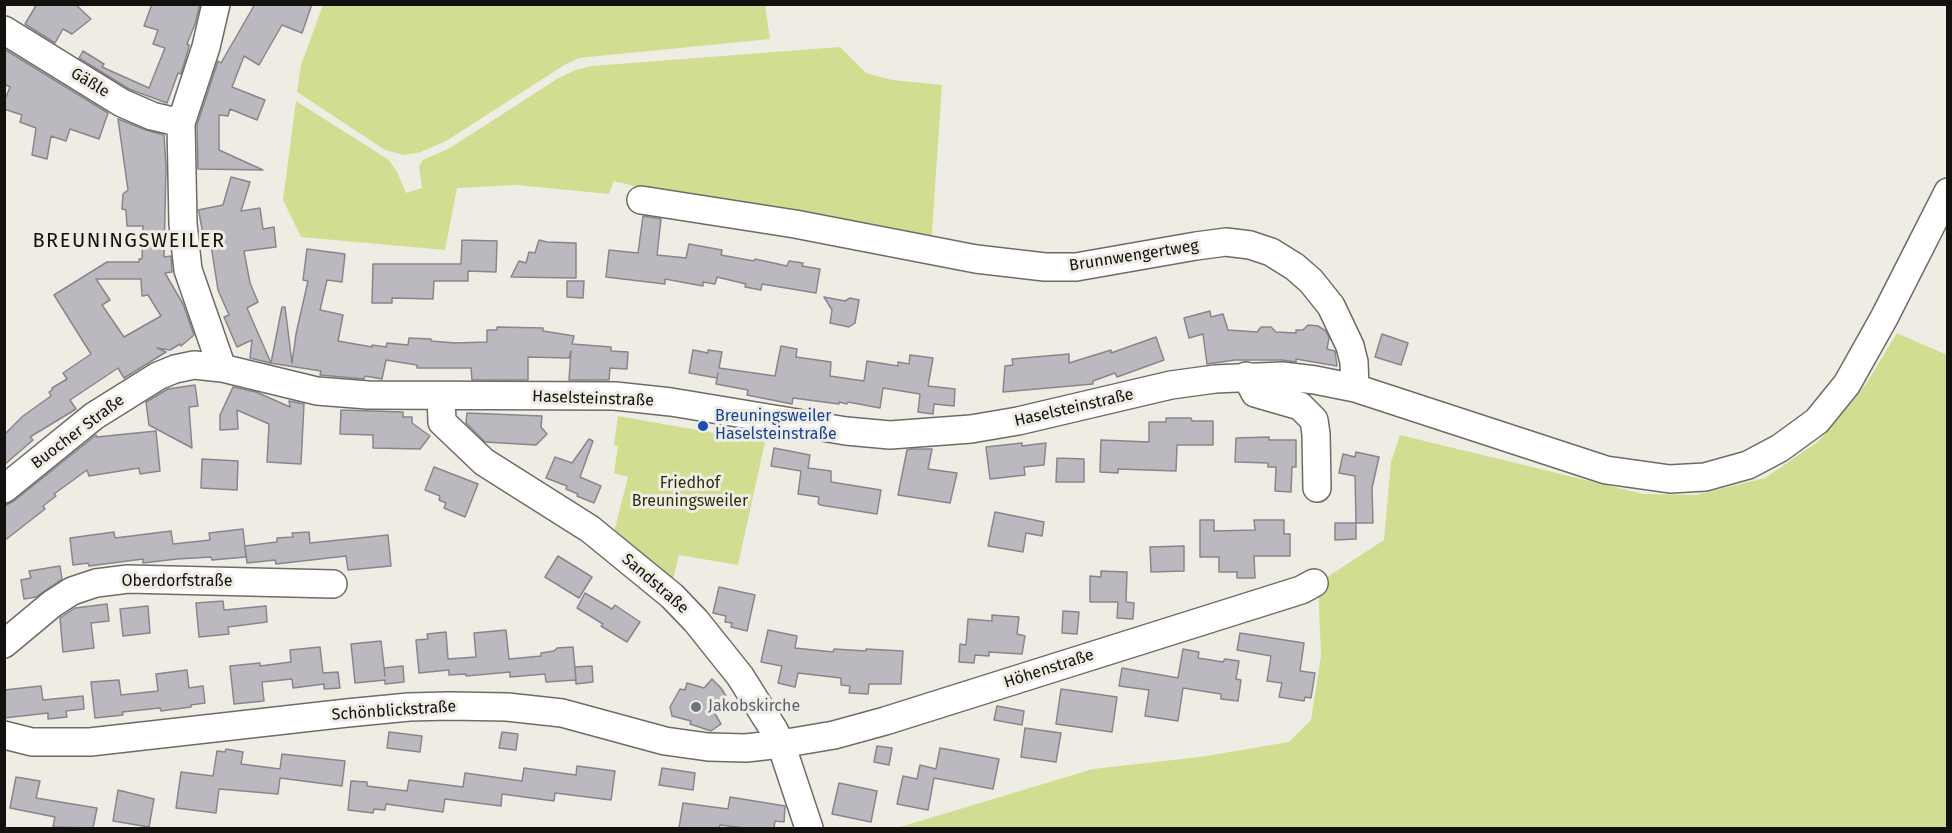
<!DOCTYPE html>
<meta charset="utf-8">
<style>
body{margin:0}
#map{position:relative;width:1952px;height:833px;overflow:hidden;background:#efece4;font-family:"Fira Sans",sans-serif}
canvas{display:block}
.frame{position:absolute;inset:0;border:6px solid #12110e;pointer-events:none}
</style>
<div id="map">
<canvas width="1952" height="833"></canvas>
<div class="frame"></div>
</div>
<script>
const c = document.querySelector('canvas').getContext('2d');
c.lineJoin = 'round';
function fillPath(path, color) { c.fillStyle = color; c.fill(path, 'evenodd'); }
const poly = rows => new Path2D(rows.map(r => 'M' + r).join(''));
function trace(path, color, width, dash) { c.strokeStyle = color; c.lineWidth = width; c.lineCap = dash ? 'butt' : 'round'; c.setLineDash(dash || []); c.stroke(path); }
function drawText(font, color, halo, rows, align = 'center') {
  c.font = font + ' "Fira Sans",sans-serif'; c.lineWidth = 6; c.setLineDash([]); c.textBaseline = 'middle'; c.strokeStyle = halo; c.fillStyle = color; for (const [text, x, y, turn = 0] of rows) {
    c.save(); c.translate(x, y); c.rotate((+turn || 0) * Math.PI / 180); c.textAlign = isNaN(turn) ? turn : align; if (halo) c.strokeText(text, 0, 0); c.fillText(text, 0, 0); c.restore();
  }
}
fillPath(poly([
 [323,5,765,5,770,39,579,58,566,64,446,141,421,152,404,155,385,150,297,92,301,65],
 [840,47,866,73,892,80,942,85,931,246,689,200,614,181,609,194,517,185,457,188,445,250,301,237,283,200,296,101,389,160,397,172,406,193,422,188,419,166,423,160,450,148,557,79,575,70,592,66],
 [1897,333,1947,355,1947,828,897,828,1093,769,1200,757,1289,742,1311,720,1321,656,1318,583,1384,540,1391,462,1400,435,1643,494,1696,495,1765,478,1819,441,1866,384],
 [618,416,765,442,738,565,679,555,672,583,613,536,628,477,614,473,618,446,614,445]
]), '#d1dd91');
const building = poly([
 [37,4,75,4,91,19,72,34,63,29,55,43,25,24,37,4],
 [152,4,200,4,195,24,187,44,189,45,188,50,181,74,178,73,167,103,129,89,79,58,83,51,104,64,102,67,149,88,165,48,153,44,158,30,144,26,152,4],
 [255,4,312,4,302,33,282,25,259,65,244,56,232,87,265,100,257,120,230,109,228,116,219,115,219,150,263,170,198,169,197,125,218,61,221,63,255,4],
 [4,49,108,113,99,139,70,129,66,141,51,136,47,159,32,155,36,128,20,122,22,115,4,109,4,102,10,87,4,84,4,49],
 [118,119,146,130,164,135,166,167,164,257,171,256,172,272,165,273,183,304,194,335,181,346,180,344,170,350,157,348,166,352,124,378,118,368,70,400,76,409,30,437,33,440,4,465,4,435,23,416,51,396,49,392,52,390,52,388,67,379,63,373,91,354,54,295,107,262,139,262,139,259,142,259,143,226,127,226,126,210,122,209,123,194,128,190,118,119],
 [96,279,141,279,142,296,148,295,161,316,124,337,102,305,110,300,96,279],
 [231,177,250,182,241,211,260,208,263,229,274,227,276,247,244,251,250,283,258,302,247,308,271,363,282,307,285,307,292,363,296,334,308,281,303,280,307,249,345,254,342,282,327,280,320,310,343,315,338,341,372,347,372,345,386,347,387,343,408,345,409,338,431,339,431,341,455,343,487,342,487,330,497,330,497,327,543,328,543,331,574,336,572,344,611,347,611,351,628,352,627,369,610,368,609,380,569,380,571,351,569,358,528,357,528,380,472,380,471,368,417,368,417,365,386,360,382,379,365,376,364,379,320,375,321,371,270,363,250,358,252,340,237,347,224,317,229,315,218,290,211,245,205,246,199,212,198,210,223,205,231,177],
 [643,216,661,219,657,255,686,258,689,244,722,250,721,255,754,261,755,259,787,266,789,261,803,263,802,266,820,269,816,293,762,284,761,290,745,287,746,284,717,277,715,284,703,282,703,286,665,279,665,284,606,277,609,250,638,253,643,216],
 [462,240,497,241,496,272,468,271,468,281,434,281,433,299,392,298,392,303,372,303,373,264,461,264,462,240],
 [539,240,547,242,576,243,576,278,511,277,519,261,526,263,529,252,535,253,539,240],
 [567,281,584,281,583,298,567,297,567,281],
 [824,297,845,301,850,298,859,300,855,323,849,327,830,323,832,310,824,297],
 [1210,311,1211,317,1223,314,1228,330,1257,332,1261,327,1271,327,1276,332,1296,333,1296,330,1303,330,1308,325,1318,326,1326,331,1329,338,1327,349,1335,351,1337,366,1296,359,1296,362,1282,360,1235,360,1207,364,1203,334,1189,338,1184,318,1210,311],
 [1382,334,1408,343,1401,365,1375,357,1382,334],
 [1156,337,1164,360,1117,377,1115,373,1093,381,1093,384,1003,392,1005,366,1013,365,1012,359,1069,354,1069,363,1111,350,1111,353,1156,337],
 [781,346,797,349,796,357,831,362,830,376,864,381,867,361,898,366,898,362,909,364,910,355,933,358,928,386,955,389,954,406,934,404,933,414,918,412,920,394,883,388,880,408,848,402,847,404,839,402,839,404,793,398,792,404,747,395,748,390,716,384,718,373,717,378,689,373,693,350,708,353,708,350,722,352,719,368,775,376,781,346],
 [195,385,198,406,189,407,192,448,149,425,146,402,168,389,195,385],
 [233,387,256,392,290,407,289,401,304,404,301,464,267,462,269,424,237,410,238,429,220,430,220,415,233,387],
 [341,410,403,412,403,417,412,417,412,423,430,436,420,449,373,448,373,435,340,434,341,410],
 [467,413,542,416,541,427,547,434,536,445,485,442,466,423,467,413],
 [1166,418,1191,418,1192,421,1213,421,1213,445,1177,445,1176,471,1118,469,1118,473,1100,472,1101,440,1149,442,1149,422,1166,422,1166,418],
 [156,431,160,471,140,474,139,468,89,476,87,470,54,494,56,496,43,506,45,509,4,541,4,506,14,501,96,435,97,437,156,431],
 [1269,437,1269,440,1296,440,1296,467,1292,467,1291,492,1275,491,1276,467,1268,467,1268,463,1235,462,1236,438,1269,437],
 [589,439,593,441,580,477,601,486,594,503,577,496,578,494,566,489,567,486,546,478,555,457,572,463,589,439],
 [1022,443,1022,446,1046,443,1044,465,1024,467,1025,475,990,479,986,447,1022,443],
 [774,448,810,455,808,468,831,471,831,482,881,490,877,514,820,505,818,503,819,497,798,494,801,471,771,466,774,448],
 [910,449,932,449,928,469,957,473,950,503,898,495,907,450,910,449],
 [1356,452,1379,457,1372,488,1373,523,1356,523,1355,476,1339,473,1343,454,1355,457,1356,452],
 [1057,458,1084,459,1084,482,1056,482,1057,458],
 [202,459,238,461,237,490,201,488,202,459],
 [434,467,478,484,465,517,444,508,446,503,439,500,440,496,425,490,434,467],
 [995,512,1044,522,1042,536,1026,533,1023,552,988,546,995,512],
 [1200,520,1214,520,1214,531,1255,530,1254,520,1284,520,1284,534,1290,534,1290,556,1254,556,1255,578,1237,578,1237,572,1219,572,1219,557,1200,557,1200,520],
 [1335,523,1356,523,1356,539,1335,540,1335,523],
 [243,529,246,557,212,560,211,557,177,559,143,563,143,559,89,566,88,563,73,565,70,538,114,532,115,538,171,531,173,544,210,540,209,533,243,529],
 [309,532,310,543,388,535,391,566,348,570,346,556,276,564,275,560,247,563,245,546,277,542,277,538,293,537,292,533,309,532],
 [1184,546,1184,571,1151,572,1150,547,1184,546],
 [558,556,592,577,579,598,545,577,558,556],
 [60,566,62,579,36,597,24,599,21,580,31,578,29,571,60,566],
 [1101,571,1127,572,1126,602,1134,603,1133,619,1117,618,1118,602,1090,602,1090,576,1101,577,1101,571],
 [719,587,755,595,747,631,731,627,732,623,725,622,726,616,713,613,719,587],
 [585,593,612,609,615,605,640,622,627,642,601,626,603,624,577,608,585,593],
 [223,601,224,610,266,606,267,622,228,627,229,634,199,637,196,603,223,601],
 [107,604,109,621,91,623,94,648,63,652,60,618,75,608,107,604],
 [148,606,150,633,123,636,120,609,148,606],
 [1063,611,1079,612,1077,634,1062,633,1063,611],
 [992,615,1019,617,1017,634,1025,636,1022,654,989,652,989,656,975,655,974,663,959,662,960,644,966,645,968,619,992,621,992,615],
 [506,630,509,659,541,656,541,653,554,651,557,648,573,647,576,680,546,682,545,674,510,677,510,672,466,676,466,674,449,675,449,670,419,673,416,640,428,639,427,634,446,632,448,659,476,657,474,633,506,630],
 [768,630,797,636,795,648,833,652,834,649,866,651,866,649,903,651,901,684,869,684,868,694,849,693,850,686,841,685,841,678,798,673,795,687,778,683,782,666,761,662,768,630],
 [1240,633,1304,643,1300,671,1315,673,1311,698,1305,697,1304,701,1279,697,1282,683,1267,681,1271,656,1237,650,1240,633],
 [381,641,385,676,384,668,403,666,404,682,385,684,385,680,355,683,351,644,381,641],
 [320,647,323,673,338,672,340,688,324,689,324,684,293,688,292,679,262,682,264,701,234,704,230,666,260,663,260,666,291,662,290,650,320,647],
 [1183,649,1199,652,1198,658,1223,662,1225,659,1239,661,1236,679,1241,680,1238,701,1221,699,1221,694,1183,688,1178,721,1145,716,1149,690,1119,686,1122,668,1178,678,1183,649],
 [592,666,593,682,576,684,575,667,592,666],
 [187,670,189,688,203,686,205,703,191,705,191,707,161,711,160,708,122,712,123,715,95,718,91,682,119,680,121,695,158,691,156,674,187,670],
 [712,679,721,688,726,696,722,697,726,704,714,712,721,724,711,731,690,724,691,721,672,716,670,707,680,689,685,690,687,683,704,688,712,679],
 [41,686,43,700,83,696,84,709,66,711,67,717,48,719,48,713,4,718,4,690,41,686],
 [1061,689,1117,697,1112,732,1056,724,1061,689],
 [997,706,1024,711,1022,725,994,720,997,706],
 [1025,728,1061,733,1056,762,1021,757,1025,728],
 [389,732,422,736,420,752,387,748,389,732],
 [502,732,518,734,516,750,499,748,502,732],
 [877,746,892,748,889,765,874,762,877,746],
 [940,748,999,759,993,789,934,778,928,810,897,804,903,776,917,779,920,765,936,769,940,748],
 [226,749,243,752,241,764,280,769,282,754,345,761,342,786,280,778,278,794,219,789,216,813,176,808,181,772,213,776,217,751,225,752,226,749],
 [577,766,615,771,611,800,555,793,554,801,502,794,501,806,445,799,443,812,386,804,385,810,374,809,373,813,348,810,351,781,367,782,367,786,407,791,409,780,463,787,465,773,522,781,524,768,576,775,577,766],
 [662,768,695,773,693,790,659,785,662,768],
 [16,777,40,781,36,798,97,808,93,828,53,827,55,817,10,808,16,777],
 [839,783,877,791,871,822,832,814,839,783],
 [118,790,154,799,149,827,113,821,118,790],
 [730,797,785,806,784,822,775,821,774,828,745,828,720,825,719,828,679,828,683,803,728,809,730,797]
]);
fillPath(building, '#bcb8c0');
trace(building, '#88858c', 1.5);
const minor = poly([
 [216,4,206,47,181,123,183,224,188,270,222,368],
 [4,30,122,103,152,116,181,123],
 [641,200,795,224,976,259,1045,267,1076,267,1196,246,1226,242,1250,245,1271,252,1295,267,1311,281,1331,306,1350,346,1354,362,1355,388],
 [1246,376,1255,393,1300,406,1314,420,1316,434,1317,488],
 [441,396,442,422,484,462,590,529,672,596,696,621,740,676,774,730,781,744,809,828],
 [4,489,94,416,158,376,175,369,194,365,222,368,317,391,368,395,615,396,671,402,846,431,890,435,971,429,1018,421,1171,385,1215,379,1282,376,1315,380,1355,388,1606,470,1670,479,1705,477,1748,465,1780,448,1817,421,1847,384,1884,318,1948,192],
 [4,644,52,604,72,591,96,583,128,579,333,584],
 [4,735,32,742,90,742,347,713,409,707,449,706,507,707,562,713,665,741,708,747,746,748,781,744,834,735,885,721,1301,590,1314,583]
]);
trace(minor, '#6e6b64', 30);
trace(minor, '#fff', 27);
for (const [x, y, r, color] of [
 [703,426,6,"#1a4fb4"],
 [696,707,6,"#6b7280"]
]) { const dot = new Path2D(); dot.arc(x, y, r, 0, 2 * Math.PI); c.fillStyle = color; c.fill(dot); trace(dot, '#efece4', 2); }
drawText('16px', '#12110e', '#efece4', [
 ["Gäßle",90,83,31],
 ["Brunnwengertweg",1134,256,-9],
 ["Haselsteinstraße",593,399,2],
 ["Haselsteinstraße",1074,408,-13],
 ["Buocher Straße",78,432,-37],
 ["Oberdorfstraße",177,582],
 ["Sandstraße",655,584,41],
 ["Höhenstraße",1049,669,-18],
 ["Schönblickstraße",394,711,-4]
]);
drawText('16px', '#164399', '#efece4', [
 ["Breuningsweiler",715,417],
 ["Haselsteinstraße",715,435]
], 'left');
drawText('16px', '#2c300b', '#efece4', [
 ["Friedhof",690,484],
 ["Breuningsweiler",690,502]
]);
drawText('16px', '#5b616d', '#efece4', [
 ["Jakobskirche",708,707]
], 'left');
c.letterSpacing = '1.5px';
drawText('20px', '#12110e', '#efece4', [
 ["BREUNINGSWEILER",129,241]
]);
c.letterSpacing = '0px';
</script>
